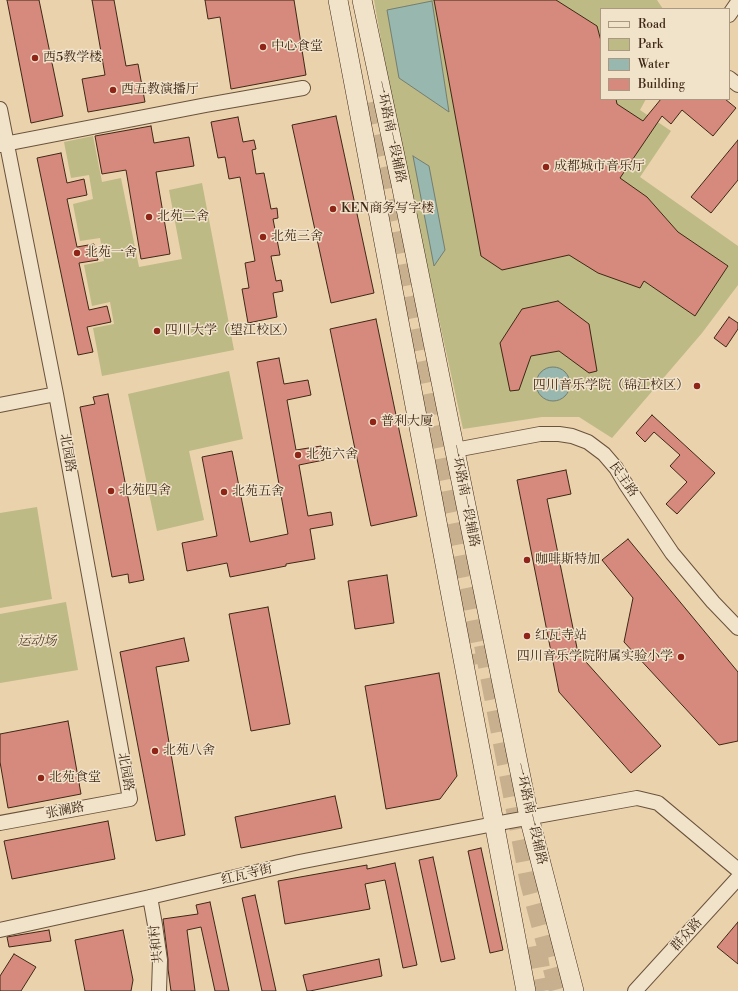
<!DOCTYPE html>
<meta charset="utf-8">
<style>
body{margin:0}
#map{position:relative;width:738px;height:991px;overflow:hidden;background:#ead2ad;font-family:"Libre Bodoni",serif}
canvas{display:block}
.legend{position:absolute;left:600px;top:8px;width:130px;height:92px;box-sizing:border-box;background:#f1e2ca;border:1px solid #aa9882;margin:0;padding:5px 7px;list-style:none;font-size:12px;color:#3f2815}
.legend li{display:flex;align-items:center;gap:8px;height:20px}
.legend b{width:20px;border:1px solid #aa9882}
</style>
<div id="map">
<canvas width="738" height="991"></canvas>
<ul class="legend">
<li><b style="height:5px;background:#f1e2ca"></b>Road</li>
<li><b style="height:11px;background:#bdba85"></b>Park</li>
<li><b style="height:11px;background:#98b7ae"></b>Water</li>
<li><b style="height:11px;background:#d58a7d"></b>Building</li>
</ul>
</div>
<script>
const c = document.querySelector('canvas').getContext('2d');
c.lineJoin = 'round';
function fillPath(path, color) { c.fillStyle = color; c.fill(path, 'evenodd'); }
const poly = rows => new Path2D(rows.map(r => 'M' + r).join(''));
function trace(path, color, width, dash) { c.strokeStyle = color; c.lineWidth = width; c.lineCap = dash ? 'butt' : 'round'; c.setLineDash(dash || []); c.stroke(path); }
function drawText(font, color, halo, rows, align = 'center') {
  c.font = font + ' "Libre Bodoni","Noto Serif SC",serif'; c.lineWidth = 3; c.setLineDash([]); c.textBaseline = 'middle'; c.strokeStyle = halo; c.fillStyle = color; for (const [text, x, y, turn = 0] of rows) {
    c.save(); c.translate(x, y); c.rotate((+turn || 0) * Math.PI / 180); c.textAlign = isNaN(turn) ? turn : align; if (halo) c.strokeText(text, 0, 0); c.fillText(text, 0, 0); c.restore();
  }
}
fillPath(poly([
 [374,0,657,0,663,9,601,9,601,99,646,99,640,110,671,131,640,177,738,246,738,285,702,333,612,438,579,417,542,417,463,429,393,109],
 [93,136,102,182,121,178,139,267,182,259,169,190,202,183,234,350,102,376,93,328,114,324,110,302,92,306,84,265,104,261,100,238,80,241,73,204,93,199,89,175,71,178,64,142],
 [229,371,243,439,189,451,204,520,157,531,128,394],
 [37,507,52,599,0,608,0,513],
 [66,602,78,670,0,683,0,614]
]), '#bdba85');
const water = poly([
 [432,1,449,112,399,78,387,10,432,1],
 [413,156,429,166,445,250,434,266,413,156],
 '536 384a17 17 0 1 1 34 0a17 17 0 1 1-34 0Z'
]);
fillPath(water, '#98b7ae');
trace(water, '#747e71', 1);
const building = poly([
 [7,0,39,0,63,116,31,123,7,0],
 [92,0,114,0,126,66,138,64,145,102,88,112,82,79,105,75,92,0],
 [205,0,294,0,306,75,231,89,220,17,208,19,205,0],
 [434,0,556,0,597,26,601,41,601,99,616,99,617,104,643,121,661,99,725,99,736,108,713,136,682,110,671,124,662,116,620,178,647,197,678,232,728,266,695,316,644,281,640,288,598,273,569,255,502,270,481,256,434,0],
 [336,116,374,293,331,303,292,125,336,116],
 [238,117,243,142,254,140,256,149,252,150,256,174,264,173,271,209,277,208,278,218,273,219,280,255,271,256,276,281,281,280,283,291,273,293,277,317,248,323,242,289,249,288,245,263,255,261,240,177,229,179,225,157,218,158,211,122,238,117],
 [151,126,154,143,189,137,194,166,156,172,170,254,141,259,126,170,102,174,95,136,151,126],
 [738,140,738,180,711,213,691,197,738,140],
 [61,153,67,183,84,179,87,195,67,199,77,247,94,244,98,260,79,263,89,310,107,306,111,322,87,327,93,352,78,355,37,158,61,153],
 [558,301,589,324,597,371,589,373,559,351,531,356,519,390,510,391,500,343,522,309,558,301],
 [729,317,738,323,738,329,726,347,714,338,729,317],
 [376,319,417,516,371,526,330,329,376,319],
 [279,358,284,384,308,380,311,395,287,400,296,450,321,446,324,460,299,465,308,516,331,512,333,525,310,529,315,559,286,564,286,566,230,577,227,563,187,571,182,543,217,536,202,457,232,451,250,542,288,534,257,362,279,358],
 [108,394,144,580,129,583,128,574,112,577,80,407,95,404,93,397,108,394],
 [652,415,715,473,677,514,666,504,687,482,670,466,680,455,654,432,645,442,636,433,652,415],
 [566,470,571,494,547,499,578,653,661,746,631,773,559,692,517,480,566,470],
 [628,539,738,672,738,741,719,745,624,642,633,598,602,560,628,539],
 [387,575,394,623,355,629,348,581,387,575],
 [268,607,290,724,251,731,229,614,268,607],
 [184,638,189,661,156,667,185,835,156,841,120,652,184,638],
 [439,673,457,776,440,799,386,809,365,686,439,673],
 [68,721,81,794,8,808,0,762,0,734,68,721],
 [335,796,342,828,241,848,235,817,335,796],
 [108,821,115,859,12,879,4,841,108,821],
 [481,848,503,950,490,953,468,851,481,848],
 [433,857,455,959,441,962,419,860,433,857],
 [395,863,417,965,403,968,385,880,365,884,370,909,285,924,278,881,367,865,367,869,395,863],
 [255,895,276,991,262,991,242,898,255,895],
 [210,902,229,991,215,991,201,927,187,930,195,991,171,991,168,969,168,959,163,919,198,914,196,905,210,902],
 [738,922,738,964,717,947,738,922],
 [49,930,51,941,9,947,7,937,49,930],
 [123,930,133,980,131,991,85,991,75,940,123,930],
 [14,954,36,967,21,991,0,991,0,976,14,954],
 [379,959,382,976,310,991,307,991,303,975,379,959]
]);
fillPath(building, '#d58a7d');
trace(building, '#3f2815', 1);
trace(poly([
 [367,103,478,664],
 [485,645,531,883,560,991],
 [535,946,543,991]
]), '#c8b08f', 22, [22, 11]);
const street = poly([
 [729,15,738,2],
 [729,78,738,85],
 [0,109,56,394,130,799,0,823],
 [0,145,206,105,303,88],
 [0,405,56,394],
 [455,450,540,434,559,434,572,436,588,442,604,454,616,468,625,483,672,553,713,602,738,628],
 [150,897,155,925,160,960,159,991],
 [0,930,150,897,299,862,494,824,637,798,658,803,738,870],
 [635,991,738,878]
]);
const secondary = poly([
 [338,0,526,991],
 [362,0,401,184,529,817,574,991]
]);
trace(street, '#6a523b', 16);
trace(secondary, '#3f2815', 20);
trace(street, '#f1e2ca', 14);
trace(secondary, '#f1e2ca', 19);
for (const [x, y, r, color] of [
 [263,47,4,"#8f2418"],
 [35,58,4,"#8f2418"],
 [113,90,4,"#8f2418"],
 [546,167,4,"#8f2418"],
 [333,209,4,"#8f2418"],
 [149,217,4,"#8f2418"],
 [263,237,4,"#8f2418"],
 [77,253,4,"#8f2418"],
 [157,331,4,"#8f2418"],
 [697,386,4,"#8f2418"],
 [373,422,4,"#8f2418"],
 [298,455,4,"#8f2418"],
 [111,491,4,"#8f2418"],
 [224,492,4,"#8f2418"],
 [527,560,4,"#8f2418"],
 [527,636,4,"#8f2418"],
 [681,657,4,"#8f2418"],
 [155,751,4,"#8f2418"],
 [41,778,4,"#8f2418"]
]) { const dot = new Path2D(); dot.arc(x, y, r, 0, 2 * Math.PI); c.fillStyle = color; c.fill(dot); trace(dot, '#f1e2ca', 1.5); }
drawText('13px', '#3f2815', '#f1e2ca', [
 ["中心食堂",271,47],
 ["西5教学楼",43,58],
 ["西五教演播厅",121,90],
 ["成都城市音乐厅",554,167],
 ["KEN商务写字楼",341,209],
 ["北苑二舍",157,217],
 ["北苑三舍",271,237],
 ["北苑一舍",85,253],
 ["四川大学（望江校区）",165,331],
 ["四川音乐学院（锦江校区）",689,386,"right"],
 ["普利大厦",381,422],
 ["北苑六舍",306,455],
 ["北苑四舍",119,491],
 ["北苑五舍",232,492],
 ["咖啡斯特加",535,560],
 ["红瓦寺站",535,636],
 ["四川音乐学院附属实验小学",673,657,"right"],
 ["北苑八舍",163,751],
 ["北苑食堂",49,778]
], 'left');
drawText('13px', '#3f2815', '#f1e2ca', [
 ["一环路南一段辅路",390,132,78],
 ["北园路",67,453,80],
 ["民主路",623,480,55],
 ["一环路南一段辅路",464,496,79],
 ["北园路",125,772,80],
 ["张澜路",65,811,-11],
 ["一环路南一段辅路",530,814,77],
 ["红瓦寺街",247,875,-13],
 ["群众路",687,935,-48],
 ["共和村",157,944,-96]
]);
drawText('italic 13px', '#58452b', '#f1e2ca', [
 ["运动场",37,642]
]);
</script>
